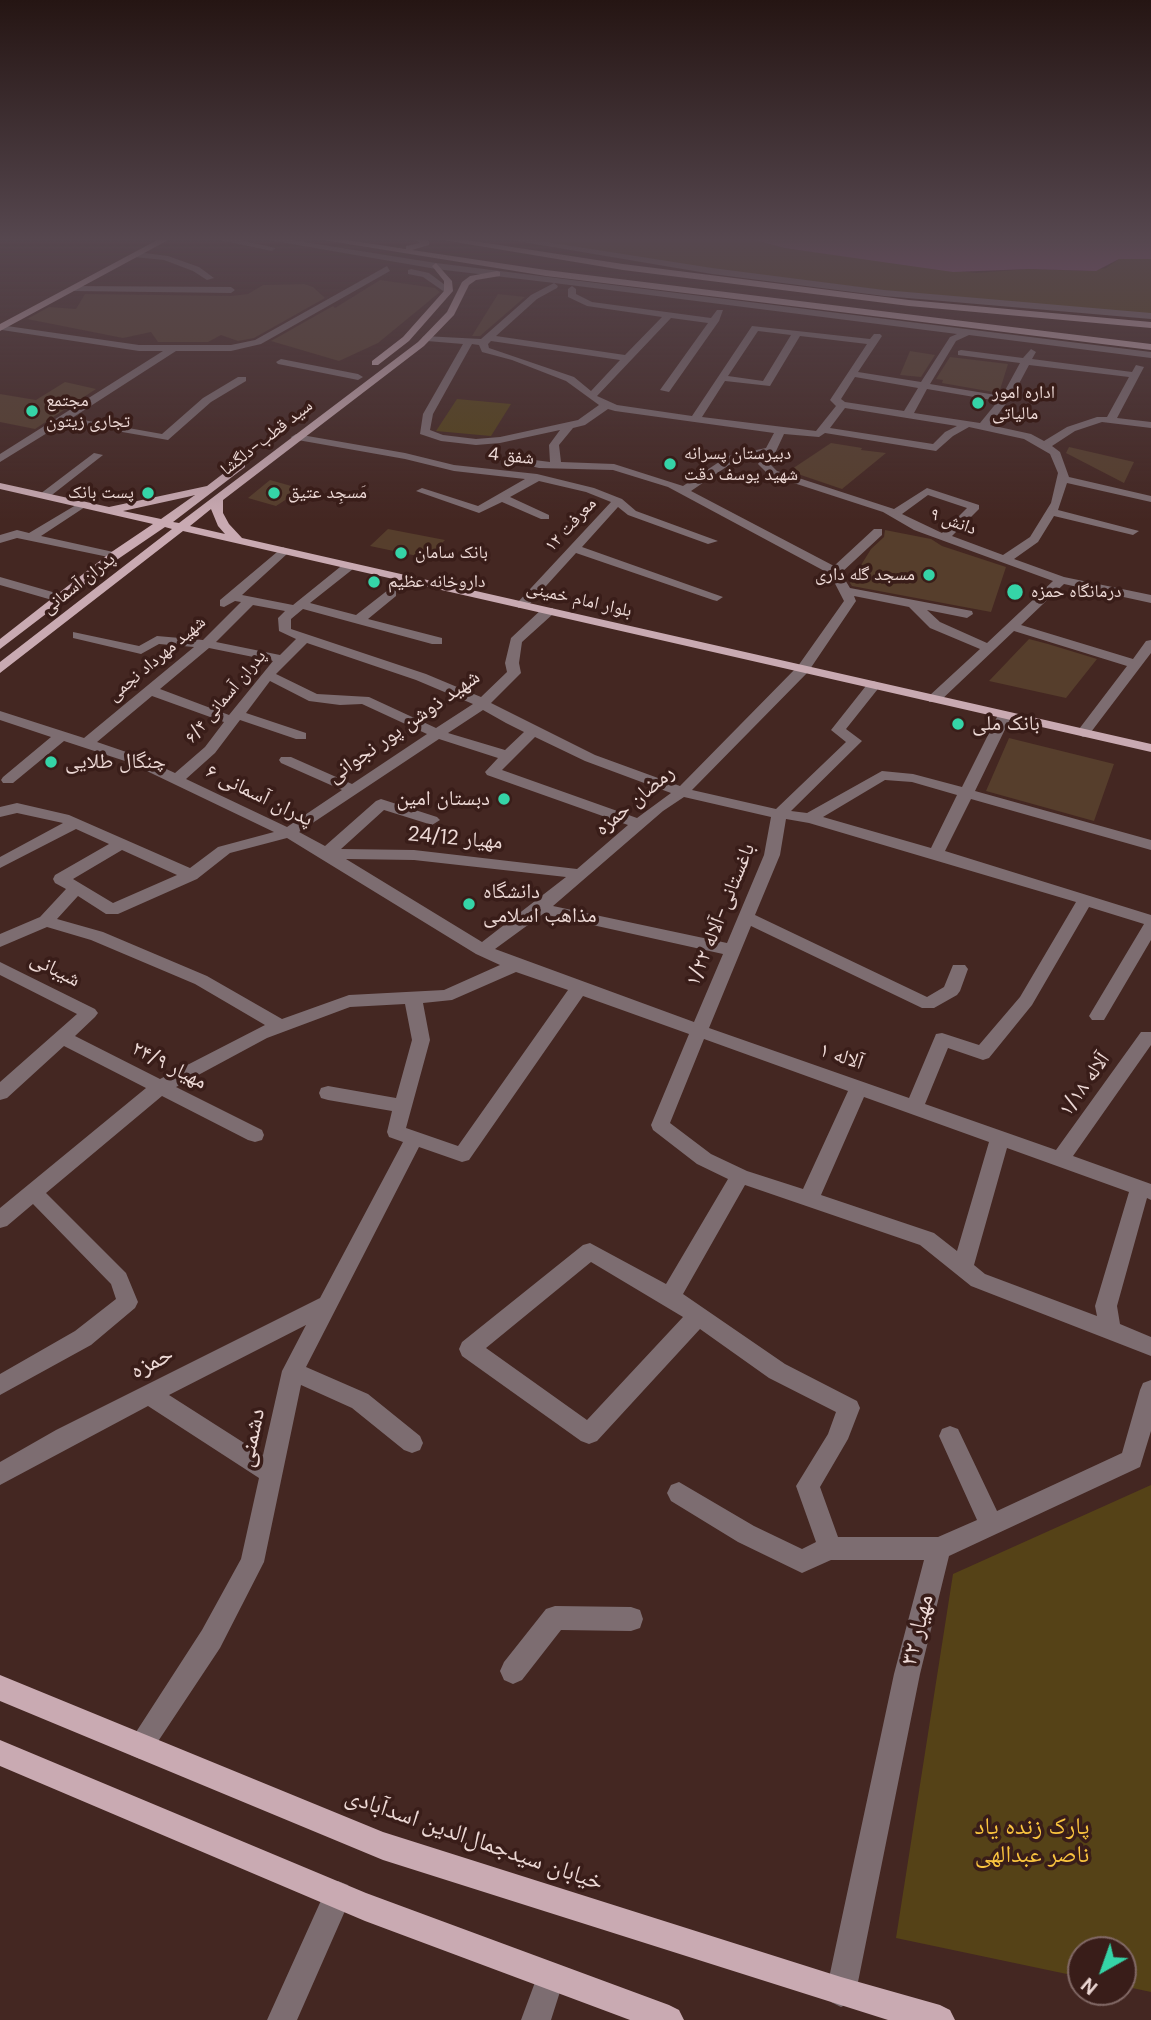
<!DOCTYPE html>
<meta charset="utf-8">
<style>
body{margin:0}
#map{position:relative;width:1151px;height:2020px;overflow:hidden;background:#442722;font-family:"DM Sans",sans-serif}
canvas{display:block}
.north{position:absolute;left:1067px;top:1936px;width:70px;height:70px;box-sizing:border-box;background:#391d19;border:2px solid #816865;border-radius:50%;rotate:220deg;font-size:19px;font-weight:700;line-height:28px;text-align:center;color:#edd9d6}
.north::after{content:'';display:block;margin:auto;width:24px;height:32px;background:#35d4a7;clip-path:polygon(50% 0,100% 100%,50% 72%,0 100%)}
</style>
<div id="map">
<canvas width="1151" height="2020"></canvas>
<div class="north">N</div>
</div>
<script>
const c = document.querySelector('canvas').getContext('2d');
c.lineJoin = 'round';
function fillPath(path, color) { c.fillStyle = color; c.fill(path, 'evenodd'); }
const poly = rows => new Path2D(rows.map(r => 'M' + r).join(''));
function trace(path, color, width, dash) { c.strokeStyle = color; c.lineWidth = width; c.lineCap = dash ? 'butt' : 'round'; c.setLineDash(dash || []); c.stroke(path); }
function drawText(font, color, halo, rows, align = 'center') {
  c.font = font + ' "DM Sans","Noto Naskh Arabic",sans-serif'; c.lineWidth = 7; c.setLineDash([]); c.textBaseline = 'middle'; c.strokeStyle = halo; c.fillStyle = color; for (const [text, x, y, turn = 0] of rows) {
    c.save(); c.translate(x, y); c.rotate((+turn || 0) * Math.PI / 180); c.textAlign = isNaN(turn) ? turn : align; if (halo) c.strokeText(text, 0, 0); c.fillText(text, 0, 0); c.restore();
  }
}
fillPath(poly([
 [518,238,747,238,784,248,976,273,1029,269,1086,271,1106,268,1119,259,1148,258,1151,259,1151,314,889,291,681,265],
 [457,399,511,404,491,436,436,431],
 [1151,1485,1151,1992,1123,1986,1123,1950,1081,1950,1081,1977,896,1938,953,1574]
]), '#554217');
fillPath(poly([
 [747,238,1151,238,1151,259,1119,259,1096,271,1029,269,953,272,784,248]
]), '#a05793');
fillPath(poly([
 [380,280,435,288,440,292,378,343,339,361,271,341,333,306,335,308],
 [304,284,313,287,325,298,254,338,238,341,221,335,208,342,158,342,151,332,123,338,27,319,49,307,76,309,85,294,231,296,248,294,263,285],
 [498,294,525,297,480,336,472,336],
 [910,351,935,355,921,377,900,375],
 [950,357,1008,364,999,393,942,383,943,380,936,379],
 [65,382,96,389,35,429,0,422,0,394,36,400],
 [831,443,862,448,861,450,886,453,842,489,789,471],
 [1069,447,1134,462,1124,483,1066,453],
 [270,480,302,489,276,506,248,498],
 [388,529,445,540,427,558,370,546],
 [885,530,931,539,942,546,1006,567,991,612,852,586,850,583,871,549,884,537],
 [1029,639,1048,644,1097,659,1066,698,989,681],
 [1009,738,1114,764,1094,821,986,791]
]), '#563e2c');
fillPath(poly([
 [209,238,230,238,276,248,272,251,209,238],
 [257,238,279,238,436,263,1151,352,1151,358,969,335,956,341,930,384,1002,396,1020,363,958,355,958,351,961,350,1023,358,1031,349,1036,352,1032,359,1132,372,1136,365,1144,367,1117,418,1151,422,1151,428,1102,422,1075,431,1052,446,1060,452,1069,477,1151,496,1151,502,1067,483,1058,510,1139,531,1133,535,1054,516,1038,542,1014,559,1064,577,1151,595,1151,603,1064,584,1021,625,1133,659,1146,641,1151,640,1151,653,1088,736,1083,737,1076,733,1127,666,1014,631,939,702,929,702,929,696,980,649,930,628,909,607,854,596,856,601,808,672,692,790,776,809,846,742,831,730,869,682,874,681,881,685,846,729,862,741,791,811,807,813,882,771,913,774,962,787,998,715,1005,711,1012,715,975,791,1151,840,1151,850,971,799,945,851,1151,915,1151,940,1104,1020,1092,1020,1089,1016,1144,924,1089,907,1032,1005,989,1058,983,1060,948,1048,925,1104,1056,1150,1141,1032,1151,1032,1151,1045,1073,1156,1151,1184,1151,1200,1147,1198,1117,1306,1120,1324,1151,1337,1151,1356,971,1286,920,1245,745,1185,683,1294,785,1364,857,1401,860,1408,848,1439,820,1487,838,1537,938,1537,977,1520,939,1436,942,1429,950,1426,958,1429,997,1511,1122,1453,1140,1390,1143,1383,1151,1380,1151,1431,1140,1467,949,1556,920,1674,856,1992,851,2002,841,2007,831,2002,826,1992,894,1674,924,1560,831,1560,802,1573,738,1542,671,1501,667,1493,671,1485,679,1482,754,1526,802,1549,816,1542,796,1486,828,1434,836,1412,769,1378,700,1329,597,1441,589,1444,581,1441,462,1356,459,1349,462,1342,583,1245,590,1243,666,1284,728,1179,697,1164,653,1130,651,1125,689,1034,583,996,469,1160,462,1162,419,1147,306,1367,368,1394,420,1436,423,1443,420,1450,412,1453,404,1450,352,1408,301,1385,264,1562,220,1648,149,1755,140,1759,131,1755,127,1746,202,1630,241,1559,259,1478,148,1406,0,1485,0,1462,56,1430,320,1298,403,1142,389,1137,387,1132,392,1111,328,1100,321,1098,319,1093,321,1088,328,1086,396,1098,412,1040,405,1004,350,1007,267,1038,176,1087,262,1130,264,1135,262,1140,255,1142,248,1140,162,1096,46,1193,126,1273,138,1302,135,1308,91,1345,0,1395,0,1374,75,1331,116,1299,111,1284,33,1204,7,1226,0,1228,0,1208,146,1088,64,1046,7,1098,0,1100,0,1082,77,1014,0,975,0,962,95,1009,98,1013,95,1017,75,1036,160,1079,265,1025,195,984,91,940,47,927,0,947,0,934,40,917,66,889,55,883,53,879,55,875,109,844,76,829,0,868,0,857,63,823,17,813,0,817,0,807,17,803,69,815,190,868,218,847,274,832,128,762,64,741,13,783,3,783,1,780,3,777,51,737,0,720,0,711,84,738,194,647,159,644,141,654,73,638,73,632,139,646,157,636,203,640,241,602,235,601,224,607,220,606,220,600,283,547,289,551,287,554,242,595,293,605,345,563,353,563,353,569,310,603,356,615,388,590,396,590,396,596,368,619,442,638,442,644,432,644,303,609,291,619,291,629,426,674,481,697,507,672,505,663,511,638,543,608,553,608,553,614,522,642,519,663,521,673,491,703,595,755,680,786,798,666,844,601,830,574,668,487,613,470,539,468,506,460,511,457,550,462,549,445,560,430,500,443,476,445,441,441,420,434,423,414,463,344,427,341,422,338,424,336,481,339,531,295,554,283,436,269,257,238],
 [554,283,957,334,950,337,921,382,858,372,882,336,880,334,874,334,870,339,752,326,692,416,617,405,597,396,671,318,708,323,660,390,669,392,719,321,723,310,717,310,711,318,592,302,576,294,576,289,572,286,568,289,568,297,587,306,662,317,625,355,496,336,537,299,557,288,558,286,554,283],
 [758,331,791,335,763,381,728,376,758,331],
 [800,336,867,344,830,400,836,406,816,431,702,417,725,381,770,386,800,336],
 [491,341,620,360,591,391,574,377,489,348,488,344,491,341],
 [472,344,479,345,482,352,512,360,566,381,599,405,578,420,500,437,476,439,443,435,430,430,433,414,472,344],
 [1029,365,1129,377,1107,417,1097,417,1067,427,1044,441,1031,434,990,425,1014,393,1029,365],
 [855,377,918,388,904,411,845,402,841,399,855,377],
 [927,389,998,401,980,423,914,413,927,389],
 [845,408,907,418,957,426,945,432,933,444,830,428,845,408],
 [608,409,615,411,774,433,766,448,728,456,683,486,614,464,561,462,559,445,573,428,585,425,608,409],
 [969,427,1024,439,1050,454,1058,473,1051,503,1030,537,1003,555,952,536,979,509,979,505,927,488,894,509,777,471,770,464,784,434,819,437,825,433,936,451,953,436,969,427],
 [763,456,758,464,769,475,883,512,914,530,1053,581,987,643,940,622,927,610,967,618,973,614,972,611,850,588,841,573,882,535,882,529,874,529,834,566,691,491,735,461,763,456],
 [928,495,967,508,942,533,902,514,928,495],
 [253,605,285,611,278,618,279,631,296,639,280,655,216,642,253,605],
 [307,643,416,680,473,704,436,728,369,697,317,694,276,674,307,643],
 [209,648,273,661,229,715,160,689,209,648],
 [270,681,309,701,340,705,362,704,427,734,352,784,291,757,281,757,279,760,281,763,342,790,287,827,186,779,215,753,240,720,296,739,306,739,306,733,246,713,270,681],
 [152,696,224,722,205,747,175,773,138,756,97,742,152,696],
 [483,710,506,723,524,732,505,750,448,733,483,710],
 [535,737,585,761,671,793,637,818,502,770,535,737],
 [439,739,498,758,485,772,487,775,628,825,577,869,414,850,341,849,384,810,432,825,440,820,437,817,381,799,376,801,325,846,299,832,439,739],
 [885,780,912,782,957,795,931,848,823,817,885,780],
 [684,797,771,817,764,855,727,943,553,906,663,811,684,797],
 [786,819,809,823,1076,902,1020,997,979,1045,942,1033,936,1034,909,1098,709,1028,751,926,922,1008,934,1008,957,995,960,991,968,969,965,965,953,965,944,987,927,997,755,915,780,855,786,819],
 [287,838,476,954,500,965,444,990,349,995,282,1019,207,976,103,932,57,919,78,896,106,914,118,914,197,879,230,853,287,838],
 [122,850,177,875,113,903,73,879,122,850],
 [346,859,414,860,566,877,482,942,346,859],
 [543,914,723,954,694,1022,495,949,543,914],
 [516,972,568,990,458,1146,406,1128,430,1040,423,1003,452,1000,516,972],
 [704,1039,848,1091,803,1189,747,1171,711,1154,670,1123,704,1039],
 [864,1097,989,1142,957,1251,934,1233,821,1195,864,1097],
 [1007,1148,1129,1192,1095,1306,1097,1316,985,1274,974,1265,1007,1148],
 [591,1262,683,1317,587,1420,486,1348,591,1262],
 [306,1325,282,1371,263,1455,169,1395,306,1325],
 [499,238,521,238,712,268,884,290,1151,313,1151,319,884,296,712,274,499,238],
 [137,252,168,256,199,267,214,278,207,280,193,271,164,260,134,257,137,252],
 [387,266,390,271,261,344,231,351,176,351,72,418,162,434,203,398,238,377,246,377,246,381,211,402,168,440,65,422,0,462,0,454,163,351,139,351,2,330,0,325,139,345,231,345,255,340,387,266],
 [411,269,429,273,453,291,446,293,423,277,408,274,408,270,411,269],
 [76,286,231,287,235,290,231,293,73,291,73,287,76,286],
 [281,359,358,374,363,377,358,380,278,364,276,362,281,359],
 [296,434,405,453,454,465,537,474,594,488,622,499,636,511,718,541,708,544,628,515,618,507,582,547,723,597,717,601,713,600,576,553,526,608,518,608,518,602,611,502,586,492,539,481,510,497,549,515,549,519,541,519,502,502,479,513,416,491,422,488,478,506,525,479,454,471,405,459,292,439,291,437,296,434],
 [94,453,103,455,48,498,40,498,40,494,94,453],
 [81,502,85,503,85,507,41,536,118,553,118,559,17,538,0,543,0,535,17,530,29,533,81,502],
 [0,577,63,595,65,598,59,602,0,585,0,577],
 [555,1606,631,1607,640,1610,643,1619,640,1628,631,1631,561,1630,522,1680,513,1684,504,1680,500,1671,504,1662,546,1609,555,1606],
 [338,1881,348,1885,352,1895,297,2020,267,2020,328,1885,338,1881],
 [551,1962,561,1966,565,1976,551,2020,521,2020,541,1966,551,1962]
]), '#7d6d71');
fillPath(poly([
 [161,238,172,238,0,331,0,324,161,238],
 [311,238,334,238,406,249,406,246,420,243,413,238,424,238,429,241,429,245,412,250,546,270,1151,344,1151,350,546,276,311,238],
 [431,238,454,238,623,264,909,300,1151,322,1151,328,909,306,623,270,431,238],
 [436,263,452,281,453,291,409,341,378,365,372,365,372,361,403,337,444,291,444,281,432,266,436,263],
 [497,271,500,272,500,276,476,280,469,285,454,315,424,346,223,500,223,513,229,524,242,538,1151,744,1151,752,183,531,0,673,0,662,172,529,165,527,118,559,0,649,0,639,110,553,153,524,0,489,0,483,109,507,207,486,237,463,245,463,245,467,173,522,179,523,418,342,447,312,462,282,470,276,497,271],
 [195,495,161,519,123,511,187,497,195,495],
 [211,509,218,526,225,534,190,526,211,509],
 [0,1675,383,1832,841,1977,940,2005,950,2010,955,2020,888,2020,383,1860,0,1701,0,1675],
 [0,1740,366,1893,669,2005,679,2010,684,2020,630,2020,365,1921,0,1766,0,1740]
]), '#c9aab2');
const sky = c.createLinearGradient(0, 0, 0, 521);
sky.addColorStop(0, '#251513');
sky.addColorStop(0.46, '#56474f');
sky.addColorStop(1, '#56474f00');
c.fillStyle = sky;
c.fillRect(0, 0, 1151, 521);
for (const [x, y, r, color] of [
 [978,403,7,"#35d4a7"],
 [32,411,7,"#35d4a7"],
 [670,464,7,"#35d4a7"],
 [148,493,7,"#35d4a7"],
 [274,493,7,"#35d4a7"],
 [401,553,7,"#35d4a7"],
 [929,575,7,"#35d4a7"],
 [374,582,7,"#35d4a7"],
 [1015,592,9,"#35d4a7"],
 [958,724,7,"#35d4a7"],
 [51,762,7,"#35d4a7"],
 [504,799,7,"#35d4a7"],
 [469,904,7,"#35d4a7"]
]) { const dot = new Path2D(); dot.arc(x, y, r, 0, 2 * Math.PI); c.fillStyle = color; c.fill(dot); trace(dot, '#391d19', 2.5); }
drawText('18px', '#edd9d6', '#391d19', [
 ["اداره امور",992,393],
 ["مالیاتی",992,414],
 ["مجتمع",46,401],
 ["تجاری زیتون",46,422],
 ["دبیرستان پسرانه",684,454],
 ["شهید یوسف دقت",684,475],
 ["پست بانک",134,493,"right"],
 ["مَسجِد عتیق",288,493],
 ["بانک سامان",415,553],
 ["مسجد گله داری",915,575,"right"],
 ["داروخانه عظیم",388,582],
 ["درمانگاه حمزه",1031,592]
], 'left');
drawText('18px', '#edd9d6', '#391d19', [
 ["سید قطب-دلگشا",267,438,-38],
 ["شفق 4",511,457,6],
 ["دانش ۹",953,522,20],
 ["معرفت ۱۲",571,525,-47],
 ["پدران آسمانی",79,584,-38],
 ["بلوار امام خمینی",579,600,13],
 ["شهید مهرداد نجمی",157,659,-40],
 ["پدران آسمانی ۶/۴",226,697,-50]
]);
drawText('21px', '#edd9d6', '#391d19', [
 ["بانک ملى",972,724],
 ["چنگال طلایی",65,762],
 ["دبستان امین",490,799,"right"],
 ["دانشگاه",483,892],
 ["مذاهب اسلامی",483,916]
], 'left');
drawText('21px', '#edd9d6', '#391d19', [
 ["شهید ذوشن پور نجوانی",404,727,-35],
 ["پدران آسمانی ۶",259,796,26],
 ["رمضان حمزه",635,801,-40],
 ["مهیار 24/12",455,839,5],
 ["باغستانی-آلاله ۱/۲۲",721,915,-68],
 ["شیبانی",55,970,27],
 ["آلاله ۱",841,1057,19],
 ["مهیار ۲۴/۹",169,1066,27],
 ["آلاله ۱/۱۸",1085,1085,-55]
]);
drawText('24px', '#edd9d6', '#391d19', [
 ["حمزه",152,1363,-27],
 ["دشمنی",252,1438,-78],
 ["مهیار ۳۲",918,1630,-76],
 ["خیابان سیدجمال‌الدین اسدآبادی",474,1840,19]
]);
drawText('24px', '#fac43f', '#391d19', [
 ["پارک زنده یاد",1032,1828],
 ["ناصر عبدالهی",1032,1856]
]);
</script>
